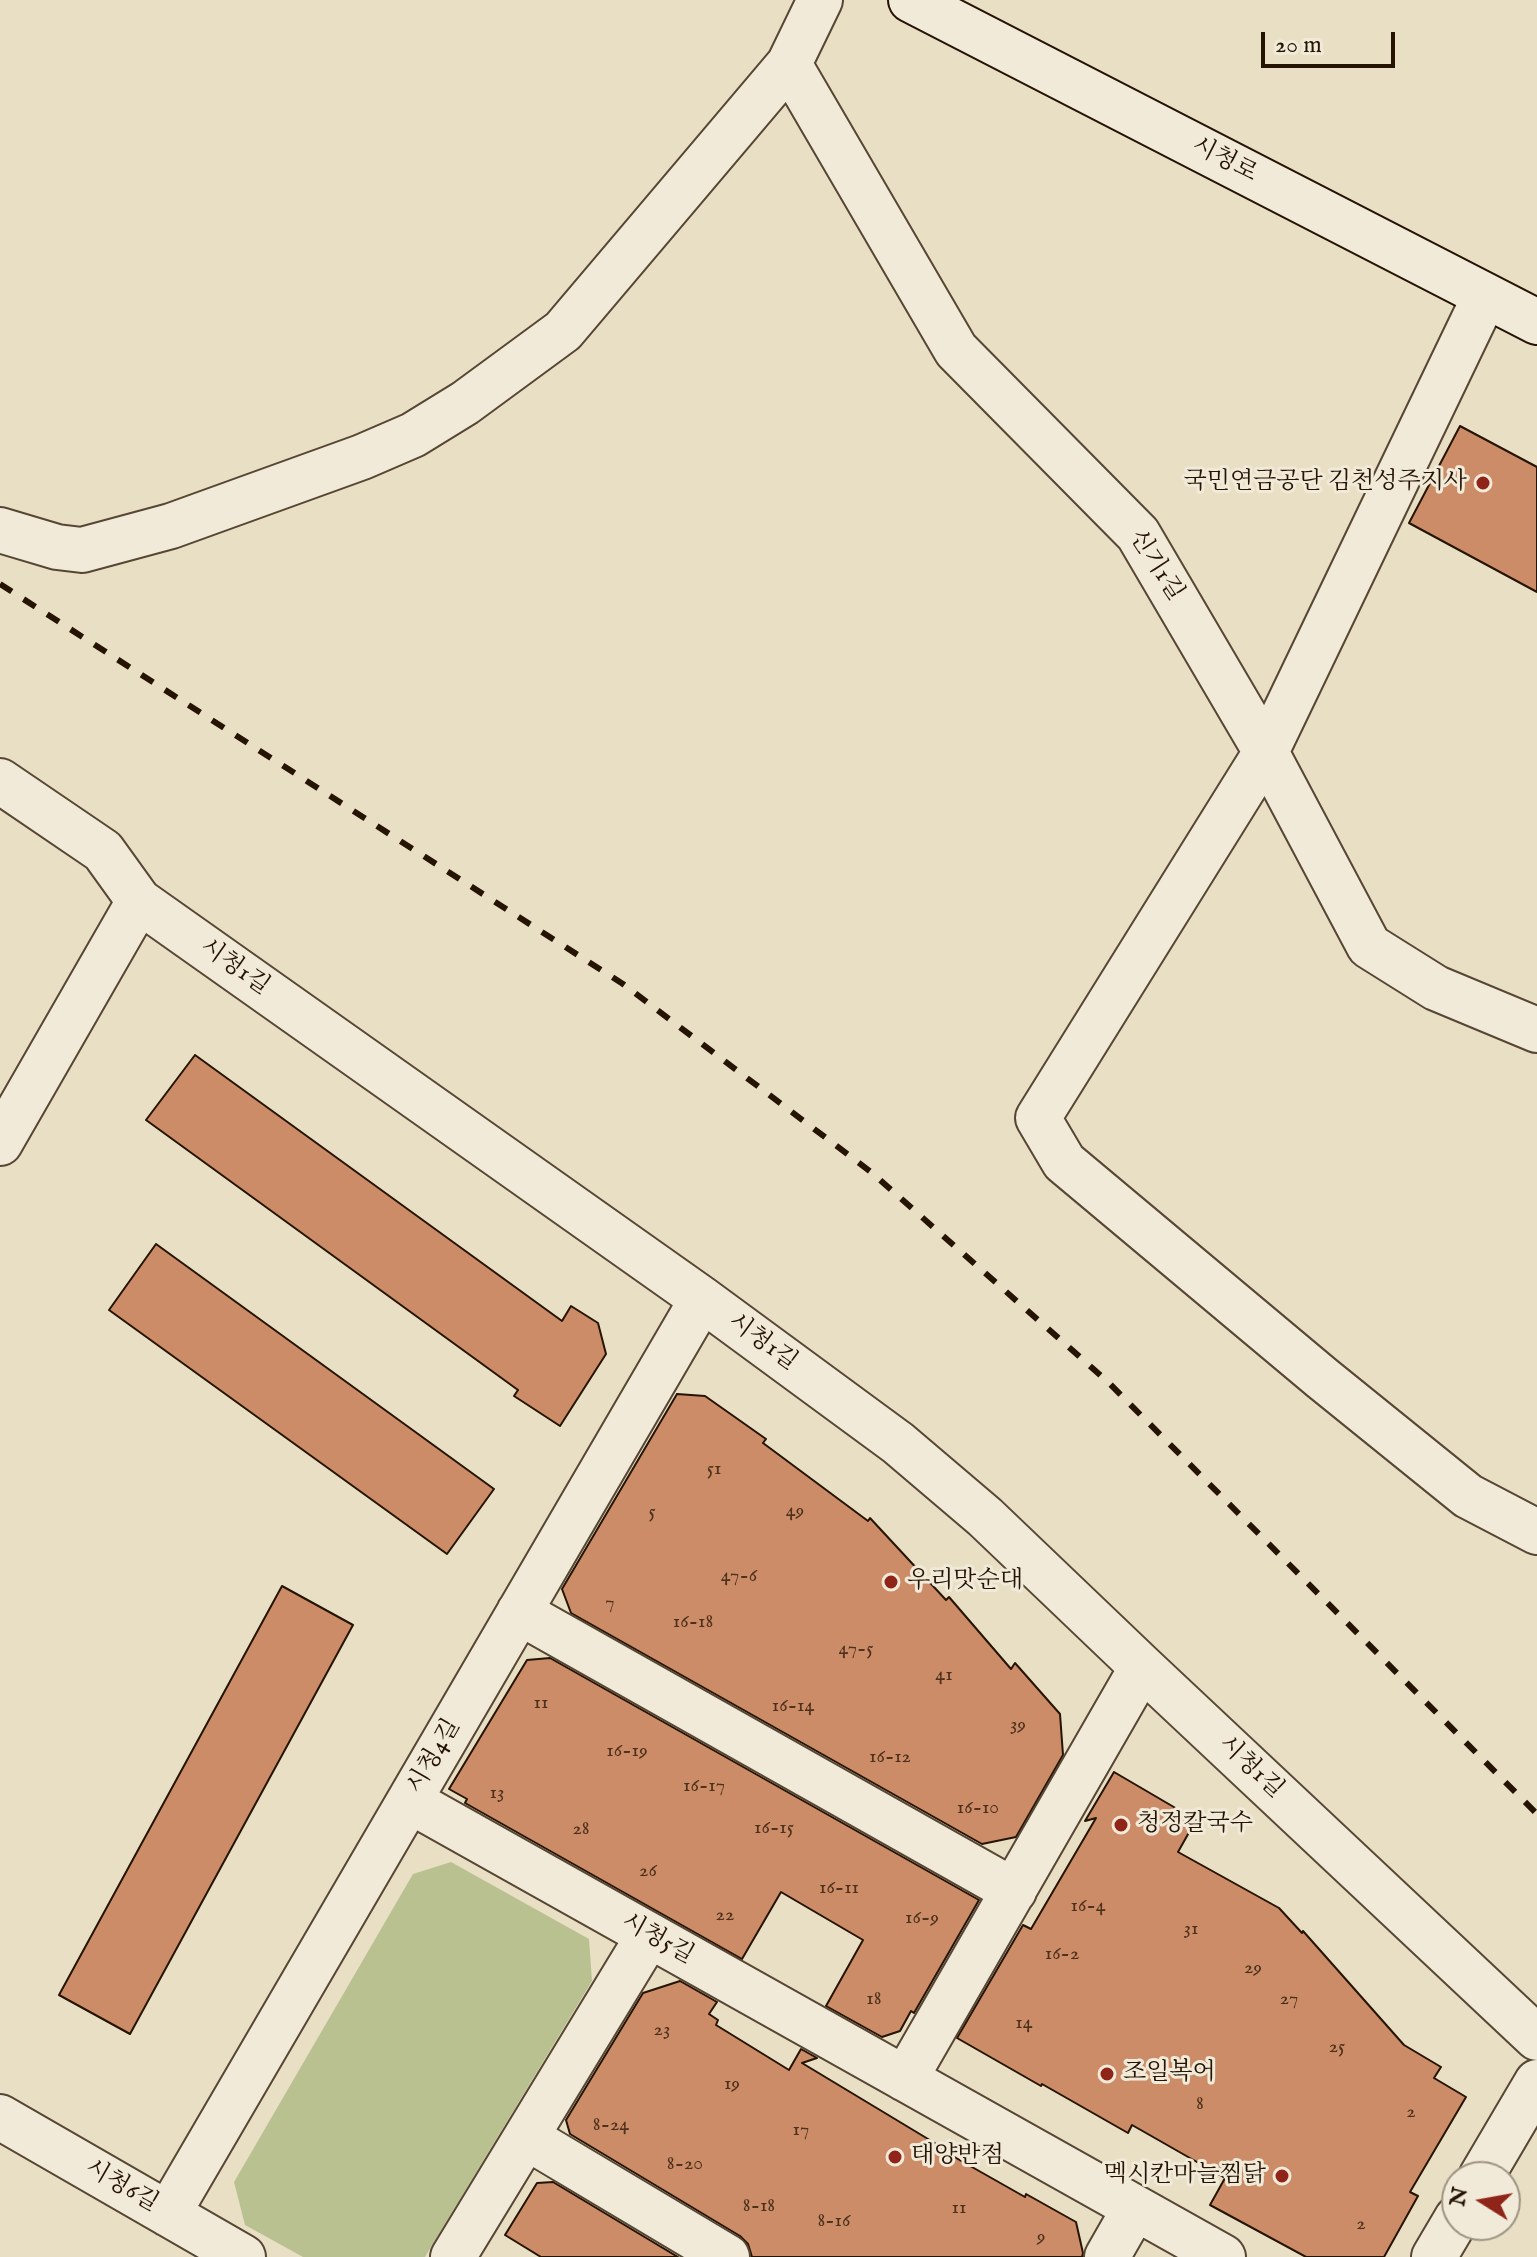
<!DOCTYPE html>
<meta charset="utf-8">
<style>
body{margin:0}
#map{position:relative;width:1537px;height:2257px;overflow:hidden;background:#e9dfc4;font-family:"IM FELL English",serif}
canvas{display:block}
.north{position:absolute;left:1441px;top:2161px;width:80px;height:80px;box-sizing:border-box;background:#f1ead9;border:2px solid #9f9483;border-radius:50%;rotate:281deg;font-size:22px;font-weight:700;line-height:32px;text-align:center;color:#251303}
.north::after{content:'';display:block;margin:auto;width:28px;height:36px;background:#8f2418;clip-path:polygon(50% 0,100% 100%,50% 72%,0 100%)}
.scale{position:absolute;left:1261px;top:32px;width:134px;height:36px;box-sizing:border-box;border:4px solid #251303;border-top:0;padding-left:10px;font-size:24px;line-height:28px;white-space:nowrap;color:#251303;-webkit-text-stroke:6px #f1ead9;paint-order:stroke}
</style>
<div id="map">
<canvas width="1537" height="2257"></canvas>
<div class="north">N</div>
<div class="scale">20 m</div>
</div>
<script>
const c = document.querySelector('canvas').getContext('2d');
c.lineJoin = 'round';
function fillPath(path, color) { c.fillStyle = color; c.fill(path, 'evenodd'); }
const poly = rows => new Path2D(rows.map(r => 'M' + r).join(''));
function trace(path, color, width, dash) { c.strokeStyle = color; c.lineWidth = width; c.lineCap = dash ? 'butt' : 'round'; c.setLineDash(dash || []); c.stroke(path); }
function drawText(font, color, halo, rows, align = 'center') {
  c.font = font + ' "IM FELL English","Noto Serif KR",serif'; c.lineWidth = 6; c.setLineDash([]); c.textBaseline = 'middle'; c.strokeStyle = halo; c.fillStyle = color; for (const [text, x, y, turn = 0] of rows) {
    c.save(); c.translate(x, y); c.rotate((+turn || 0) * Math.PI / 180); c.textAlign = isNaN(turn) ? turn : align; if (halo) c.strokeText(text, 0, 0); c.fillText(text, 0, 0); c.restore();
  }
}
fillPath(poly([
 [451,1862,589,1939,592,1981,425,2257,303,2257,245,2225,234,2182,413,1874]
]), '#bac191');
const building = poly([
 [1460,426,1537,467,1537,592,1409,523,1460,426],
 [195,1055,562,1321,571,1306,598,1323,606,1354,560,1426,514,1396,518,1390,146,1120,195,1055],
 [156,1244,494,1489,447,1554,109,1310,156,1244],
 [677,1394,705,1396,766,1439,763,1443,868,1521,870,1518,946,1600,949,1597,1011,1669,1015,1663,1060,1714,1063,1755,1016,1837,982,1844,571,1613,562,1589,677,1394],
 [282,1586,353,1625,130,2034,59,1995,282,1586],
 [550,1658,979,1900,914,2013,911,2011,900,2031,882,2037,826,2006,863,1940,781,1892,742,1959,465,1803,467,1799,449,1789,527,1660,550,1658],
 [1114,1772,1196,1820,1178,1852,1279,1908,1302,1933,1303,1931,1404,2045,1441,2067,1434,2078,1466,2097,1410,2192,1418,2196,1384,2257,1306,2257,1210,2205,1225,2178,1132,2125,1128,2133,1042,2084,1041,2086,957,2038,1023,1925,1031,1929,1096,1818,1085,1821,1114,1772],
 [680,1981,717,2002,709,2014,718,2020,716,2025,789,2070,801,2049,817,2058,802,2063,943,2148,942,2150,1025,2197,1026,2194,1076,2222,1083,2253,1082,2257,752,2257,748,2244,740,2236,570,2134,566,2120,643,1993,680,1981],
 [553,2182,678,2257,541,2257,505,2235,537,2183,553,2182]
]);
fillPath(building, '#cb8c67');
trace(building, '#251303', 2);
const street = poly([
 [789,64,956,350,1138,534,1266,752,1369,946,1436,988,1537,1030],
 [1485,296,1266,752,1038,1118,1064,1162,1322,1378,1468,1496,1537,1532],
 [0,530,57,547,82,550,171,526,362,457,413,435,465,403,563,331,789,64,820,0],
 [0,781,103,851,139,901],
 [0,1143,139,901,702,1299,898,1443,985,1517,1142,1667,1537,2038],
 [519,1612,1014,1891],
 [410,1801,1223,2257],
 [905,2079,1142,1667],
 [0,2117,243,2257],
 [526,2137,727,2257],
 [1481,2177,1537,2082],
 [168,2214,702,1299],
 [453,2257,649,1935],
 [1107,2257,1135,2208],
 [1434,2257,1457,2218]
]);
const secondary = poly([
 [911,0,1537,322]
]);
trace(street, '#564633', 48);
trace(secondary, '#251303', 48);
trace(street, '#f1ead9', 44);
trace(secondary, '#f1ead9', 44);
trace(poly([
 [0,584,623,984,871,1172,1107,1381,1537,1814]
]), '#251303', 6, [14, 14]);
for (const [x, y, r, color] of [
 [1483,483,8,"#8f2418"],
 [891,1582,8,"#8f2418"],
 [1121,1825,8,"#8f2418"],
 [1107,2074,8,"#8f2418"],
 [895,2157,8,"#8f2418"],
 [1282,2176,8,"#8f2418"]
]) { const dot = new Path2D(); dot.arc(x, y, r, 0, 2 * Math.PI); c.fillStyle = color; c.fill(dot); trace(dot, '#f1ead9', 3); }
drawText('20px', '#4e311c', null, [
 ["51",714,1470],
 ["49",795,1512],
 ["5",652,1513],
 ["47-6",739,1577],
 ["7",610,1604],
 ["16-18",693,1623],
 ["47-5",856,1650],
 ["41",944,1676],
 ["11",541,1704],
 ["16-14",793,1707],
 ["39",1018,1726],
 ["16-19",627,1752],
 ["16-12",890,1758],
 ["16-17",704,1787],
 ["13",497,1794],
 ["16-10",978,1809],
 ["16-15",774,1829],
 ["28",581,1830],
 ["26",648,1872],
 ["16-11",839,1889],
 ["16-4",1088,1907],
 ["22",725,1916],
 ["16-9",922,1919],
 ["31",1191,1930],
 ["16-2",1062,1955],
 ["29",1253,1969],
 ["18",874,2000],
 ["27",1289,2000],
 ["14",1024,2024],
 ["23",662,2031],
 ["25",1337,2048],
 ["19",732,2085],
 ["8",1200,2105],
 ["2",1411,2113],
 ["8-24",611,2126],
 ["17",801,2131],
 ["8-20",685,2165],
 ["8-18",759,2207],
 ["11",959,2209],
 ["8-16",834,2222],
 ["2",1361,2225],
 ["9",1041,2238]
]);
drawText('24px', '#251303', '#f1ead9', [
 ["시청로",1224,161,27],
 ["신기1길",1155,566,57],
 ["시청1길",234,968,35],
 ["시청1길",762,1343,36],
 ["시청4길",435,1757,-60],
 ["시청1길",1250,1768,43],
 ["시청5길",657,1940,29],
 ["시청6길",121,2187,30]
]);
drawText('24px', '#251303', '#f1ead9', [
 ["국민연금공단 김천성주지사",1467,483,"right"],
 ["우리맛순대",907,1582],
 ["청정칼국수",1137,1825],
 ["조일복어",1123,2074],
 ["태양반점",911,2157],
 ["멕시칸마늘찜닭",1266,2176,"right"]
], 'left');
</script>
